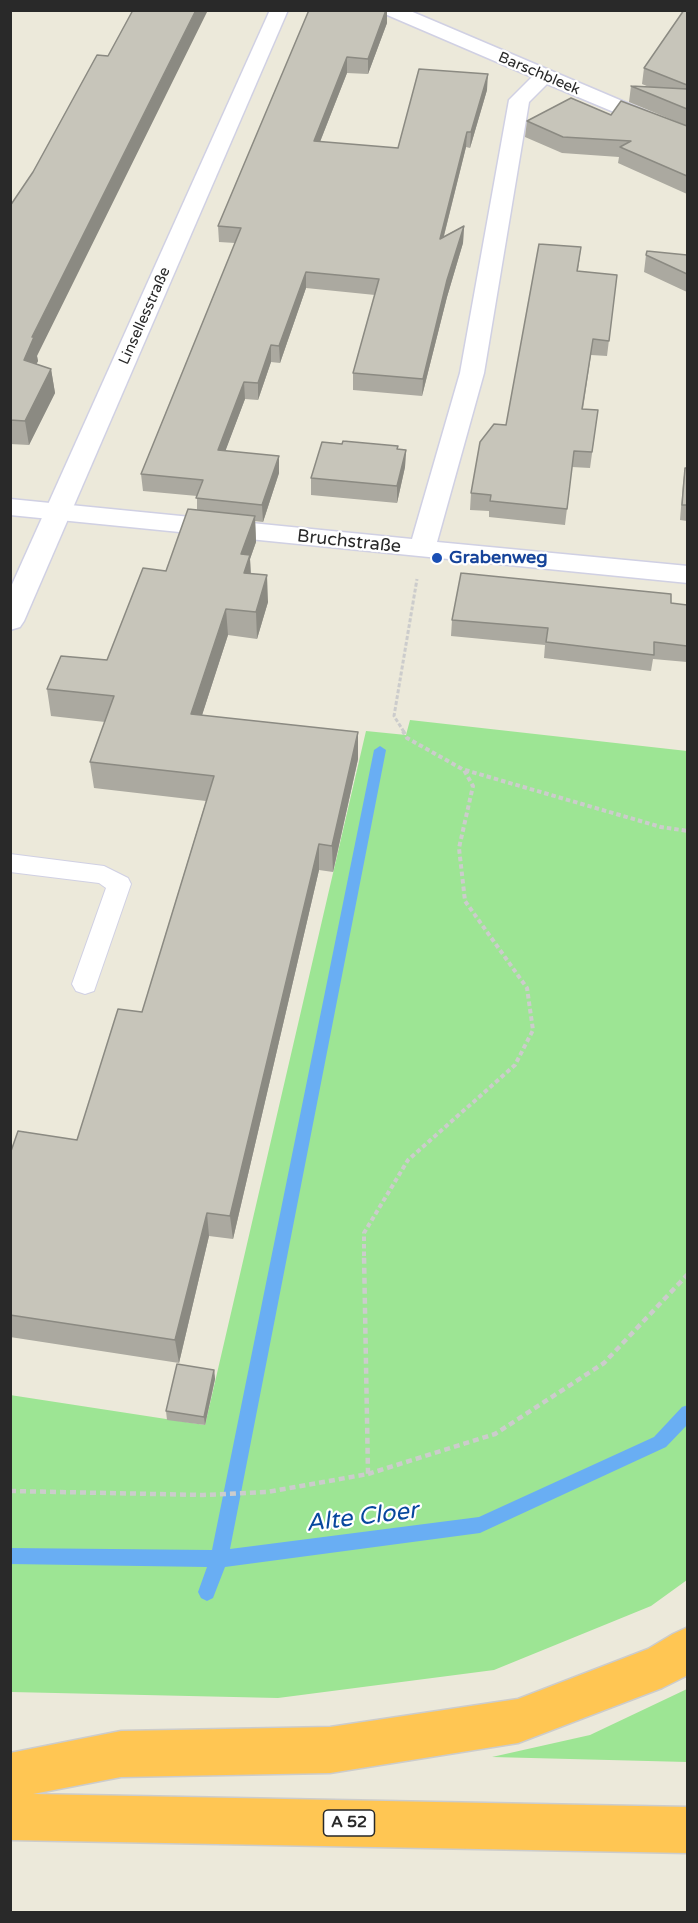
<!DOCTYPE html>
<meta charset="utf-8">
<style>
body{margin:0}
#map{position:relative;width:698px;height:1923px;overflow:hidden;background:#ece9da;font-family:"Varela Round",sans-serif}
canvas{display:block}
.frame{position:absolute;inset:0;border:12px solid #292929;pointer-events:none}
</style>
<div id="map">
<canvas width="698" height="1923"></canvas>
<div class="frame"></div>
</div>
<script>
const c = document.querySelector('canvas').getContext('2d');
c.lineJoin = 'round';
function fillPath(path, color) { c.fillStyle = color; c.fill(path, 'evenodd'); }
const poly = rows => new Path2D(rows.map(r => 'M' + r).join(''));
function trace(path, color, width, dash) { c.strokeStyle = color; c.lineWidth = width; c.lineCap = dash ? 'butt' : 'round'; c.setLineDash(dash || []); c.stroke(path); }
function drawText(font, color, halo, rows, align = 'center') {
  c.font = font + ' "Varela Round",sans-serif'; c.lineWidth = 4.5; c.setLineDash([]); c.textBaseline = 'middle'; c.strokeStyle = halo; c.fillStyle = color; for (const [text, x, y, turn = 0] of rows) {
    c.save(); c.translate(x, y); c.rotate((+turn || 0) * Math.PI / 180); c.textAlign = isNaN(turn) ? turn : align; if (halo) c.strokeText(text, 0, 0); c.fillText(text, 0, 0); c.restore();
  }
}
fillPath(poly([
 [410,720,687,751,687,1580,651,1606,494,1670,278,1698,11,1692,10,1395,205,1425,366,731,406,735],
 [687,1689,687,1762,492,1757,590,1735]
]), '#9de594');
fillPath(poly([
 [380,746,386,750,230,1549,479,1517,654,1437,682,1407,688,1405,688,1424,666,1447,480,1533,225,1567,213,1598,207,1601,201,1598,198,1592,207,1567,10,1564,10,1548,212,1550,374,750,380,746]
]), '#69aef3');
const lane = poly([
 [10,854,104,866,128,878,131,884,94,991,85,994,76,991,72,984,106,888,99,883,10,872,10,854]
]);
const street = poly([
 [382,10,408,10,688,129,688,143,547,84,529,102,484,373,437,542,688,566,688,583,10,515,10,499,412,539,460,373,509,100,532,77,385,14,382,10]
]);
const secondary = poly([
 [270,10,288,10,24,621,20,627,10,630,10,589,270,10]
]);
const highway = poly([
 [688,1627,688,1675,662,1688,518,1743,330,1773,121,1777,33,1794,688,1807,688,1853,10,1840,10,1753,121,1731,330,1727,518,1699,648,1649,673,1634,688,1627]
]);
trace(lane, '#d0d0e3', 2);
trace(street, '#d0d0e3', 3);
trace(secondary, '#d0d0e3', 3);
trace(highway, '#ccc', 3);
trace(poly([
 [404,732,394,716,417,579]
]), '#ccc', 3, [4, 2]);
trace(poly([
 [465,770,661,827,688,831],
 [364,1256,364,1233,408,1160,515,1065,533,1030,527,988,465,901,459,848,473,786,464,770,407,738,403,731]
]), '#ccc', 4, [4.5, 3]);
trace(poly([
 [368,1474,495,1434,604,1363,688,1274],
 [10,1491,203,1495,267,1492,368,1474,364,1254]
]), '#ccc', 4.5, [6, 4]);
fillPath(lane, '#fff');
fillPath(street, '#fff');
fillPath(secondary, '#fff');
fillPath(highway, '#ffc653');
fillPath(poly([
 [309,10,387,10,387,23,368,74,347,73,320,142,398,148,487,90,470,148,466,147,444,236,464,226,463,243,447,297,422,396,353,390,353,373,375,295,306,288,280,363,271,362,258,400,245,399,225,451,279,473,263,522,255,521,256,542,250,559,251,574,268,602,257,639,228,635,202,715,358,759,333,872,319,870,233,1239,209,1236,179,1363,10,1337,10,1154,77,1140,142,1012,206,801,94,788,90,762,105,722,51,716,47,689,107,660,166,571,197,510,197,496,143,491,141,474,235,243,219,242,218,226],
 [687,10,687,126,629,102,631,86,649,87,642,84,644,68],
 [611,115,687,126,687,194,618,163,619,157,562,153,525,137,527,121],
 [10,206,37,356,38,361,36,364,51,369,55,393,29,445,10,444],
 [581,247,578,271,617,275,607,356,591,355,583,409,598,410,590,468,572,467,565,525,489,517,489,511,470,510,471,493,506,425],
 [646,255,687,255,687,292,644,272],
 [342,444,398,446,398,449,406,450,405,467,397,503,311,495,311,478],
 [685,468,687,468,687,521,680,520,683,483],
 [671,603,687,605,687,662,653,659,651,671,544,658,545,645,451,636,452,620],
 [214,1370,215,1379,205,1425,167,1420,166,1411]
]), '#aba9a0');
fillPath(poly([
 [196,10,208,10,37,356,38,361,27,384,24,360,32,337],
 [386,10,387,10,387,23,368,74,368,59],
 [347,57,347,73,314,157,314,141],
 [488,74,487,90,470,148,471,132],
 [467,132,466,147,439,255,440,239],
 [464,226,463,243,447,297,422,396,423,379,447,280],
 [306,272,306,288,280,363,279,346],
 [271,345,271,362,258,400,258,383],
 [51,369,55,393,29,445,25,421],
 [244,382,245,399,219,468,218,450],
 [406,450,405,467,397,503,397,486],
 [279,456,279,473,263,522,262,505],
 [255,516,256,542,250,559,251,581,246,599,241,554],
 [267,575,268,602,257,639,256,612],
 [226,609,228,635,194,740,191,714],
 [358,732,358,759,333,872,332,846],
 [319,844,319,870,233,1239,230,1216],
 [207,1213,209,1236,179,1363,175,1340],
 [214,1370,215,1379,205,1425,204,1417]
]), '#8b8a82');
const building = poly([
 [133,10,196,10,32,337,34,337,24,360,51,369,25,421,10,420,10,206,33,172,97,55,108,56,133,10],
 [309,10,386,10,368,59,347,57,314,141,398,148,419,69,488,74,471,132,467,132,440,239,464,226,447,280,423,379,353,373,379,279,306,272,279,346,271,345,258,383,244,382,218,450,279,456,262,505,196,498,203,480,141,474,241,228,218,226,309,10],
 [684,10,687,10,687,85,644,68,684,10],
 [631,86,687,89,687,109,631,86],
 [571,98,611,115,621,101,687,126,687,176,620,147,631,141,563,137,527,121,571,98],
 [539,244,581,247,577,271,617,275,609,341,593,339,582,409,598,410,592,452,574,451,567,509,490,501,491,495,471,493,480,442,494,424,506,425,539,244],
 [647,251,687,255,687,274,646,255,647,251],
 [343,441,398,446,397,449,406,450,397,486,311,478,322,442,342,444,343,441],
 [685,468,687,468,687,505,682,505,685,468],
 [188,509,255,516,241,554,250,555,244,573,267,575,256,612,226,609,191,714,358,732,332,846,319,844,230,1216,207,1213,175,1340,10,1315,10,1154,18,1131,77,1140,118,1009,142,1012,214,776,90,762,114,696,47,689,61,656,107,660,143,568,166,571,188,509],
 [461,573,671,594,671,603,687,605,687,646,654,642,654,655,546,642,548,628,452,620,461,573],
 [177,1364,214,1370,204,1417,166,1411,177,1364]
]);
fillPath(building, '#c7c5ba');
trace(building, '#8b8a82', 1.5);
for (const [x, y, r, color] of [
 [437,558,6,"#1a4fb4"]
]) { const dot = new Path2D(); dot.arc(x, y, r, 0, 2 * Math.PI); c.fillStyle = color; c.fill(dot); trace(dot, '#fff', 2); }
drawText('15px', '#292929', '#fff', [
 ["Barschbleek",539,74,23],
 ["Linsellesstraße",145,316,-66]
]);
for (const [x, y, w] of [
 [349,1823,51]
]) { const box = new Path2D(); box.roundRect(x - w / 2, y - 13, w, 26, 4.5); c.fillStyle = '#fff'; c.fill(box); trace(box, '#292929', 1.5); }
drawText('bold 16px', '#292929', null, [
 ["A 52",349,1823]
]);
drawText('18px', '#292929', '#fff', [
 ["Bruchstraße",349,542,6]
]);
drawText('bold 18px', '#164399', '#fff', [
 ["Grabenweg",449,558]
], 'left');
drawText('italic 24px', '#08489e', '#fff', [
 ["Alte Cloer",362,1518,-7]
]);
</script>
